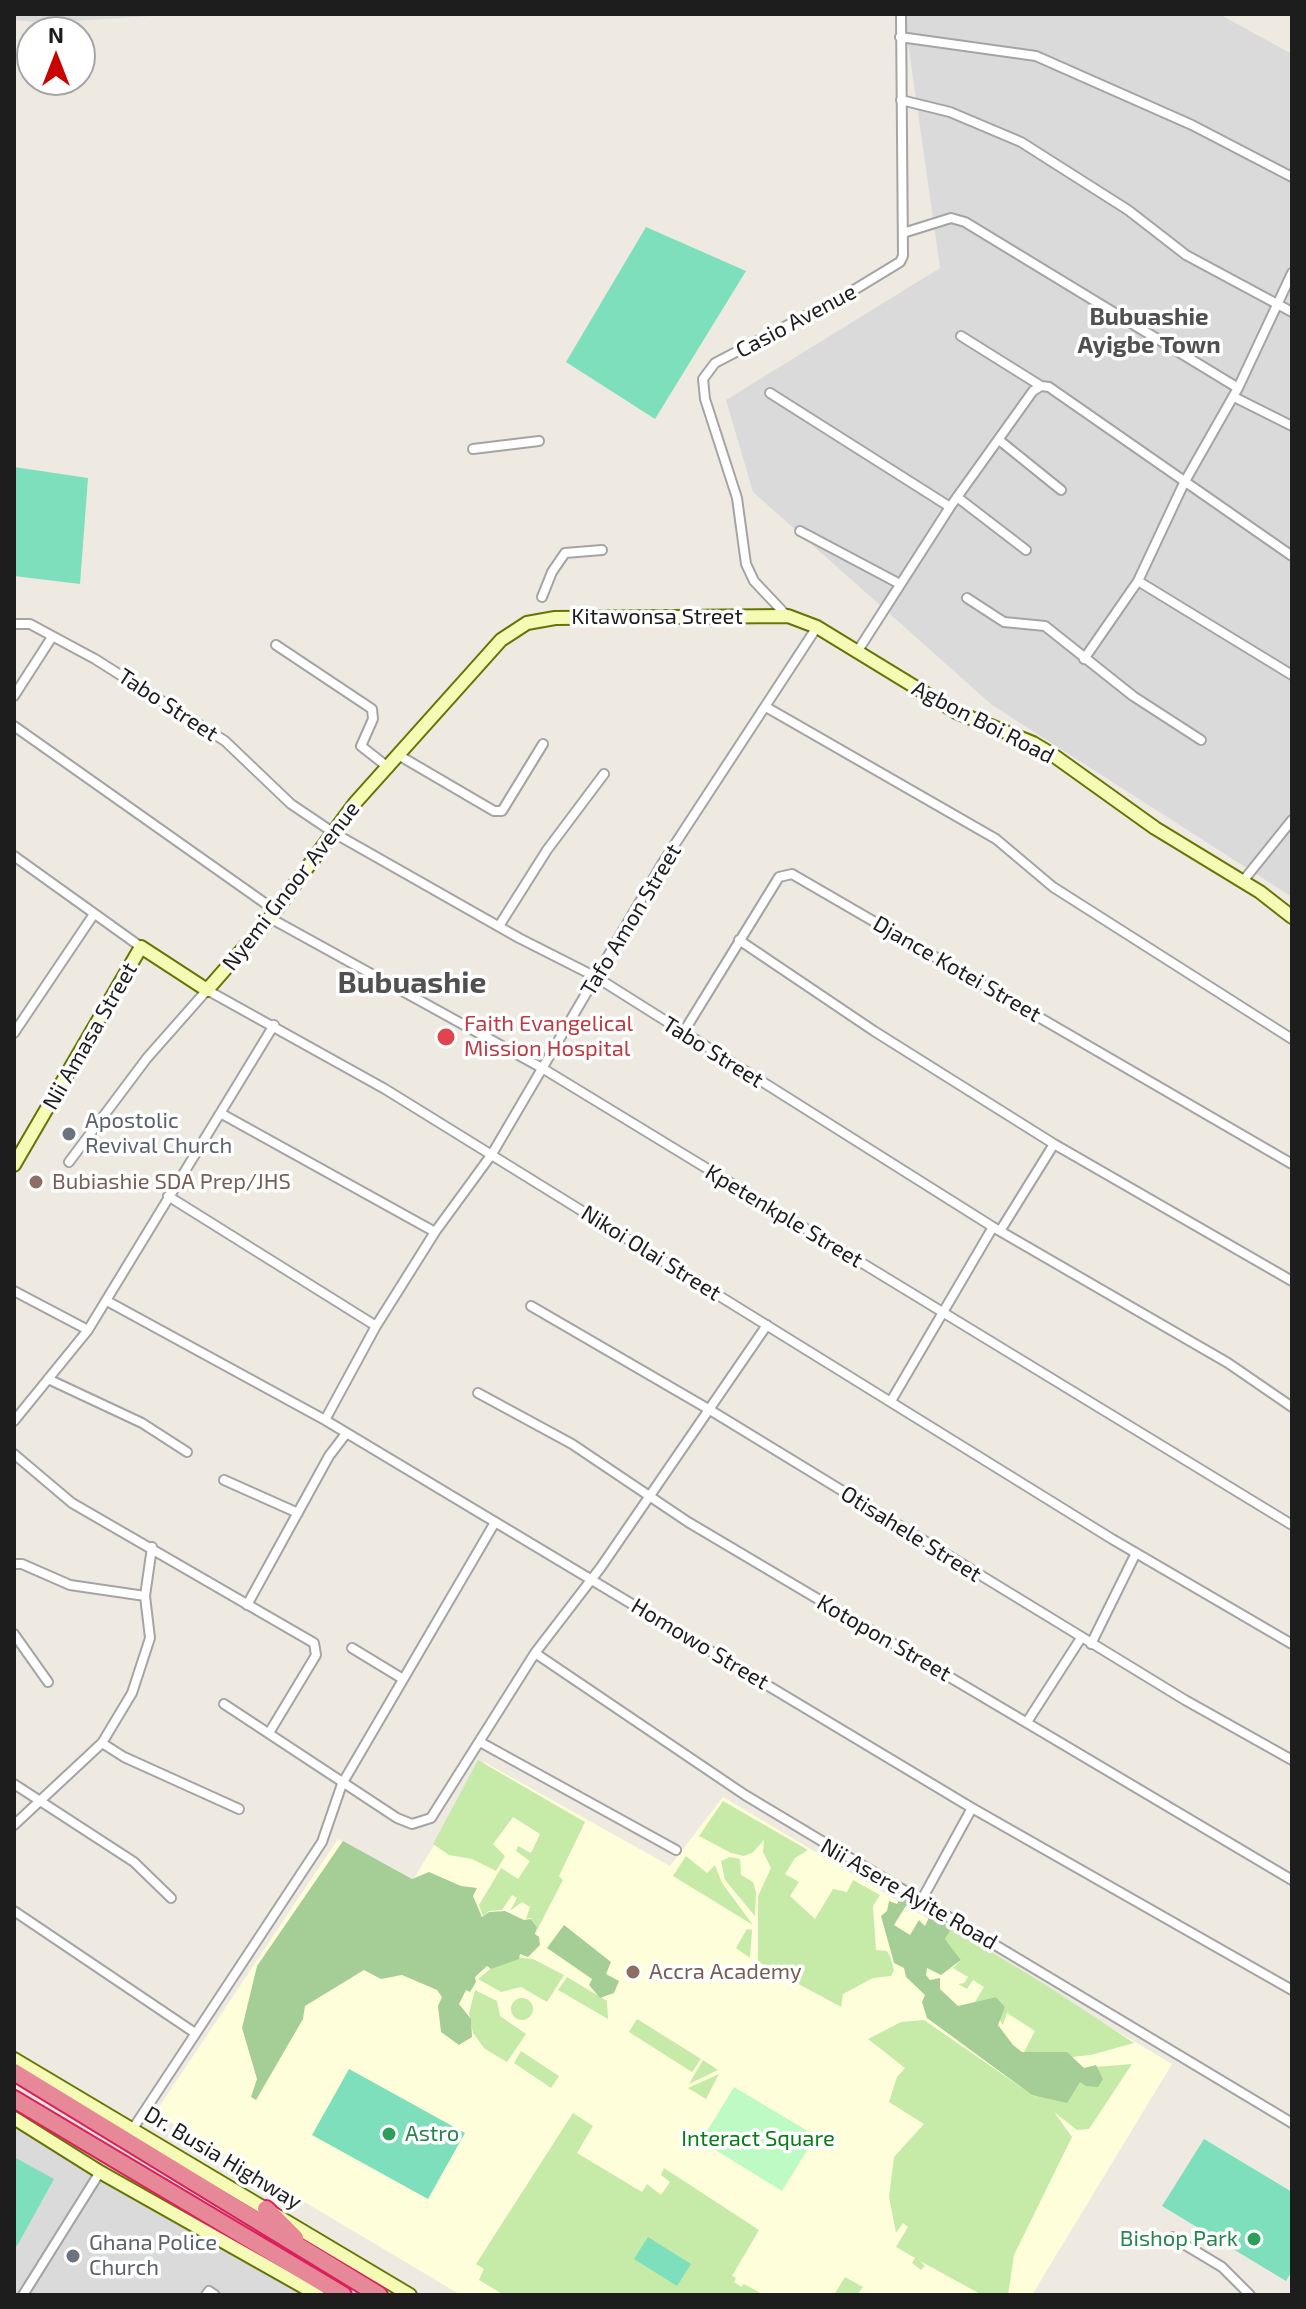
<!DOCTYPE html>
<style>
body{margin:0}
#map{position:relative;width:1306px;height:2309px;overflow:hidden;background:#eeeae2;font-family:"Exo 2",sans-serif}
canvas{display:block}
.frame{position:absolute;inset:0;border:16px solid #1d1d1d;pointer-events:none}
.north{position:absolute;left:16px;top:16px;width:80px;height:80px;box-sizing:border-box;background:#fff;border:2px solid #a5a5a5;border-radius:50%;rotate:0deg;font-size:22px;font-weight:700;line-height:32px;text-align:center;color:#1d1d1d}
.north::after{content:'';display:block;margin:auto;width:28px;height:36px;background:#c90400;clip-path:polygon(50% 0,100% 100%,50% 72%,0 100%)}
</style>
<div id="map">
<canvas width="1306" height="2309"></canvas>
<div class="frame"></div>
<div class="north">N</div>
</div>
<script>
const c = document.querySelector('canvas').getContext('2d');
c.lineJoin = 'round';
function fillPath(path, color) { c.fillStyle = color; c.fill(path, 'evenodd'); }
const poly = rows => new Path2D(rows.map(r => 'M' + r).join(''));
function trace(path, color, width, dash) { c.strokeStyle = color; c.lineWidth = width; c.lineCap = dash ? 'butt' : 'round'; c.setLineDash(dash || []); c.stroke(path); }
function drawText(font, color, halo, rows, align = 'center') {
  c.font = font + ' "Exo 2",sans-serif'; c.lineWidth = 7; c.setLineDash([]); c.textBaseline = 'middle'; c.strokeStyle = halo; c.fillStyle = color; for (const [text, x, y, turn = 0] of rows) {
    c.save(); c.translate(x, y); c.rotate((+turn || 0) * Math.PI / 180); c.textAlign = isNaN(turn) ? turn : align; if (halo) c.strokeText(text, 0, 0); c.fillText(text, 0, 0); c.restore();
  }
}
fillPath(poly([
 [14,14,181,14,44,23,14,20],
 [904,14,1219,14,1292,54,1292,897,992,705,753,492,726,400,940,268],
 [14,2124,174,2218,305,2295,14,2295]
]), '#dbdada');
fillPath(poly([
 [484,1762,670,1866,723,1797,1172,2064,1032,2295,461,2295,155,2113,338,1839,413,1880]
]), '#feffda');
fillPath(poly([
 [478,1760,585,1822,559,1876,563,1880,535,1934,537,1927,531,1918,526,1919,530,1907,522,1902,510,1911,517,1898,512,1895,502,1910,489,1911,483,1916,479,1905,501,1868,518,1879,530,1861,516,1851,518,1846,531,1853,540,1834,513,1817,493,1844,505,1856,496,1871,472,1859,449,1855,433,1844],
 [723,1801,808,1850,795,1858,785,1874,799,1882,790,1896,815,1919,833,1889,847,1892,853,1880,880,1895,873,1906,876,1950,887,1951,890,1956,894,1970,891,1976,873,1978,843,1994,841,2007,758,1962,758,1896,771,1868,763,1852,764,1840,752,1853,744,1856,731,1853,699,1836],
 [686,1856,707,1873,715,1865,722,1883,753,1925,673,1876],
 [730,1857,740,1859,741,1875,753,1882,756,1892,755,1916,725,1880,721,1861],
 [952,1928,1049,1987,1134,2043,1091,2055,1033,2061,1022,2056,1035,2031,1007,2013,1003,2025,999,2019,1005,2007,996,1997,975,2002,984,1987,973,1980,967,1989,958,1984,964,1983,968,1977,953,1968,961,1960,945,1939],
 [747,1929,752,1930,750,1958,736,1948],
 [514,1957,533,1959,564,1975,547,2002,521,1987,501,1992,478,1979,495,1965],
 [567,1977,607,2001,608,2019,558,1990],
 [475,1990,497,2001,500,2016,526,2034,507,2062,485,2049,473,2033,469,2013],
 '511 2009a11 11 0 1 1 22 0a11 11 0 1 1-22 0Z',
 [637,2019,701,2059,692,2072,629,2032],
 [924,2020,1038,2099,1008,2074,1132,2064,1089,2129,1077,2130,1054,2112,1072,2137,1014,2255,1008,2295,982,2295,920,2261,925,2266,921,2270,912,2263,915,2258,896,2247,908,2227,903,2223,896,2233,889,2197,894,2157,924,2124,889,2102,897,2077,905,2068,868,2039,901,2022],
 [521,2051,559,2076,551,2088,514,2063],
 [703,2060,718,2070,689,2084],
 [719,2074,706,2099,688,2088],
 [573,2113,593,2126,577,2153,642,2192,647,2184,661,2195,670,2182,661,2175,664,2168,759,2230,732,2276,736,2278,734,2282,741,2287,744,2284,764,2295,504,2295,479,2280,484,2269,476,2264],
 [845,2277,863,2287,857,2295,834,2295]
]), '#c6eaa7');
fillPath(poly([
 [343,1841,412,1879,429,1872,461,1886,477,1888,473,1896,482,1917,489,1912,505,1911,524,1920,531,1919,537,1927,535,1934,539,1937,540,1945,528,1957,520,1954,519,1959,491,1969,487,1966,475,1977,476,1982,470,1992,466,1990,459,2004,471,2019,472,2037,459,2045,441,2032,438,2006,442,1997,437,1990,402,1975,381,1979,364,1970,305,2006,303,2019,256,2100,251,2097,257,2079,242,2028,257,1966],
 [902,1896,909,1901,894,1925,910,1935,919,1920,925,1926,930,1915,952,1928,945,1939,961,1960,941,1975,927,1968,926,1975,930,1980,940,1978,940,1989,958,2006,996,1997,1005,2007,998,2025,1013,2045,1022,2052,1067,2052,1084,2068,1096,2065,1103,2079,1098,2087,1086,2086,1080,2082,1067,2103,1032,2095,927,2018,922,2002,925,1995,906,1977,904,1968,894,1963,881,1916,887,1911,889,1901,897,1904],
 [564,1925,611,1962,606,1974,619,1981,614,1993,600,1998,589,1985,592,1979,547,1948]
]), '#a5ce96');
fillPath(poly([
 [734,2087,816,2136,782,2191,701,2141]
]), '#befac4');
fillPath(poly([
 [646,227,746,271,655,419,566,362],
 [14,467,88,478,80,584,14,576],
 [349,2069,465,2133,428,2199,312,2135],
 [1204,2139,1292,2192,1292,2271,1286,2281,1162,2206],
 [14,2157,54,2179,17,2246,14,2244],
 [648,2237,691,2264,677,2286,634,2259]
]), '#7edfbc');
const street = poly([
 [900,37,1036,56,1192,125,1292,177],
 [901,100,950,112,1021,142,1128,210,1186,255,1292,312],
 [903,233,951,218,965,222,1238,388],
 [1292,273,1238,388,1184,483,1138,581,1292,675],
 [961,336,1041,386,1049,387,1292,556],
 [770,393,950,507],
 [1234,397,1292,426],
 [999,440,1061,490],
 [473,449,539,441],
 [957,497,1026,550],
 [800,531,898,583],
 [542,597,552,572,565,553,602,550],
 [967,598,1004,622,1045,626,1133,696,1201,740],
 [787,616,754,581,746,564,737,498,705,399,703,379,715,363,849,293,900,262,903,256,901,14],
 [14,624,30,624,95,659,225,741,291,804,334,833,519,938,596,977,993,1227,1228,1363,1292,1407],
 [276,645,372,709,373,719,361,746,389,768],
 [857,652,950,507,1033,391,1041,386],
 [1084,659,1138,581],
 [14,696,52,637],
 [766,707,996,839,1053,887,1292,1039],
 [14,726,276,911],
 [400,756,494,811,502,811,543,744],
 [14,856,141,947],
 [1243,881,1292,820],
 [270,918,542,1068,1292,1525],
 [499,926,547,850,604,774],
 [739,940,874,1031,1054,1144,1292,1281],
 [14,1033,94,914],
 [683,1033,779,877,792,874,1292,1164],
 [222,1114,435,1232],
 [69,1162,147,1058,207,990,385,1089,1112,1539,1292,1644],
 [168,1196,376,1326],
 [1000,1231,1054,1144],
 [14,1291,88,1330],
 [107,1301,325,1420,972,1808,1292,1990],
 [531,1306,710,1410,1185,1700,1292,1760],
 [48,1379,142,1423,187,1452],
 [478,1393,572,1444,688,1522,1292,1880],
 [891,1401,993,1227],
 [325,1420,376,1326,435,1232,492,1154,662,864,817,627],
 [14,1421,88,1330,274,1025],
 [14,1454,72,1503,314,1643,316,1655,269,1733],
 [224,1480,298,1513],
 [14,1564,22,1564,70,1585,145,1596],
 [247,1605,329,1456,345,1435],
 [14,1634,48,1682],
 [1091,1644,1136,1553],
 [352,1648,403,1679],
 [535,1653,745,1795,1292,2123],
 [224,1704,397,1818,412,1824,431,1818,535,1653,601,1567,767,1325],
 [1027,1722,1081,1638],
 [480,1742,676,1850],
 [102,1743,124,1757,239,1809],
 [14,1784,134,1862,171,1898],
 [14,1825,102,1743,132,1693,150,1638,145,1596,152,1547],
 [921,1901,972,1808],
 [14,1911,195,2033],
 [132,2130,322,1842,342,1784,494,1524],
 [1172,2237,1222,2267,1250,2295],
 [23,2295,100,2172],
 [206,2295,209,2291,215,2295]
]);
const secondary = poly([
 [14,1165,141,947,207,990,270,918,355,803,501,640,527,623,555,618,788,616,817,627,956,712,1033,743,1053,755,1155,828,1260,892,1292,917],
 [14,2059,410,2295],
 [14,2118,100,2172,318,2295]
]);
const highway = poly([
 [14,2072,379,2295],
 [14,2099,343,2295],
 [266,2209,295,2238]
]);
trace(street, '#a4a4a4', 12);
trace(secondary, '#667403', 16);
trace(highway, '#da215d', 20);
trace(street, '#fff', 8);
trace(secondary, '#f5fab4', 12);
trace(highway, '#e78898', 16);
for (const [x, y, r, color] of [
 [446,1037,10,"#e0444e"],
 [69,1134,8,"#6b7280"],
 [36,1182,8,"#8d6e63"],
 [633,1972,8,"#8d6e63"],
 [389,2134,8,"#2e9e5b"],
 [1254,2239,8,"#2e9e5b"],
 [73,2256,8,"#6b7280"]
]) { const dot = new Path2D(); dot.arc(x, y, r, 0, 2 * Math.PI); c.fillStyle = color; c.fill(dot); trace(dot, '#fff', 3); }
drawText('22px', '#1d1d1d', '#fff', [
 ["Casio Avenue",796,321,-28],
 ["Kitawonsa Street",657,617],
 ["Tabo Street",168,705,33],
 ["Agbon Boi Road",983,722,27],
 ["Nyemi Gnoor Avenue",291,886,-52],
 ["Tafo Amon Street",631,920,-59],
 ["Djance Kotei Street",957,969,30],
 ["Nii Amasa Street",90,1036,-60],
 ["Tabo Street",713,1052,32],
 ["Kpetenkple Street",784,1216,31],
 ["Nikoi Olai Street",651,1253,32],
 ["Otisahele Street",911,1534,32],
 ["Kotopon Street",884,1638,30],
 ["Homowo Street",700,1644,31],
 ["Nii Asere Ayite Road",909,1894,30],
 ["Dr. Busia Highway",223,2158,31]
]);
drawText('22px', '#be3a42', '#fff', [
 ["Faith Evangelical",464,1024],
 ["Mission Hospital",464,1049]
], 'left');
drawText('22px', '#5b616d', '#fff', [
 ["Apostolic",85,1121],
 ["Revival Church",85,1146],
 ["Ghana Police",89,2243],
 ["Church",89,2268]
], 'left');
drawText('22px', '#785e54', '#fff', [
 ["Bubiashie SDA Prep/JHS",52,1182],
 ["Accra Academy",649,1972]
], 'left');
drawText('22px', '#27864d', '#fff', [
 ["Astro",405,2134],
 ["Bishop Park",1238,2239,"right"]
], 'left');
drawText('22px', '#0a7c16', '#fff', [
 ["Interact Square",758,2139]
]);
drawText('bold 24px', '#505050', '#fff', [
 ["Bubuashie",1149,317],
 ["Ayigbe Town",1149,345]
]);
drawText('bold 30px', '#505050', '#fff', [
 ["Bubuashie",412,983]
]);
</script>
